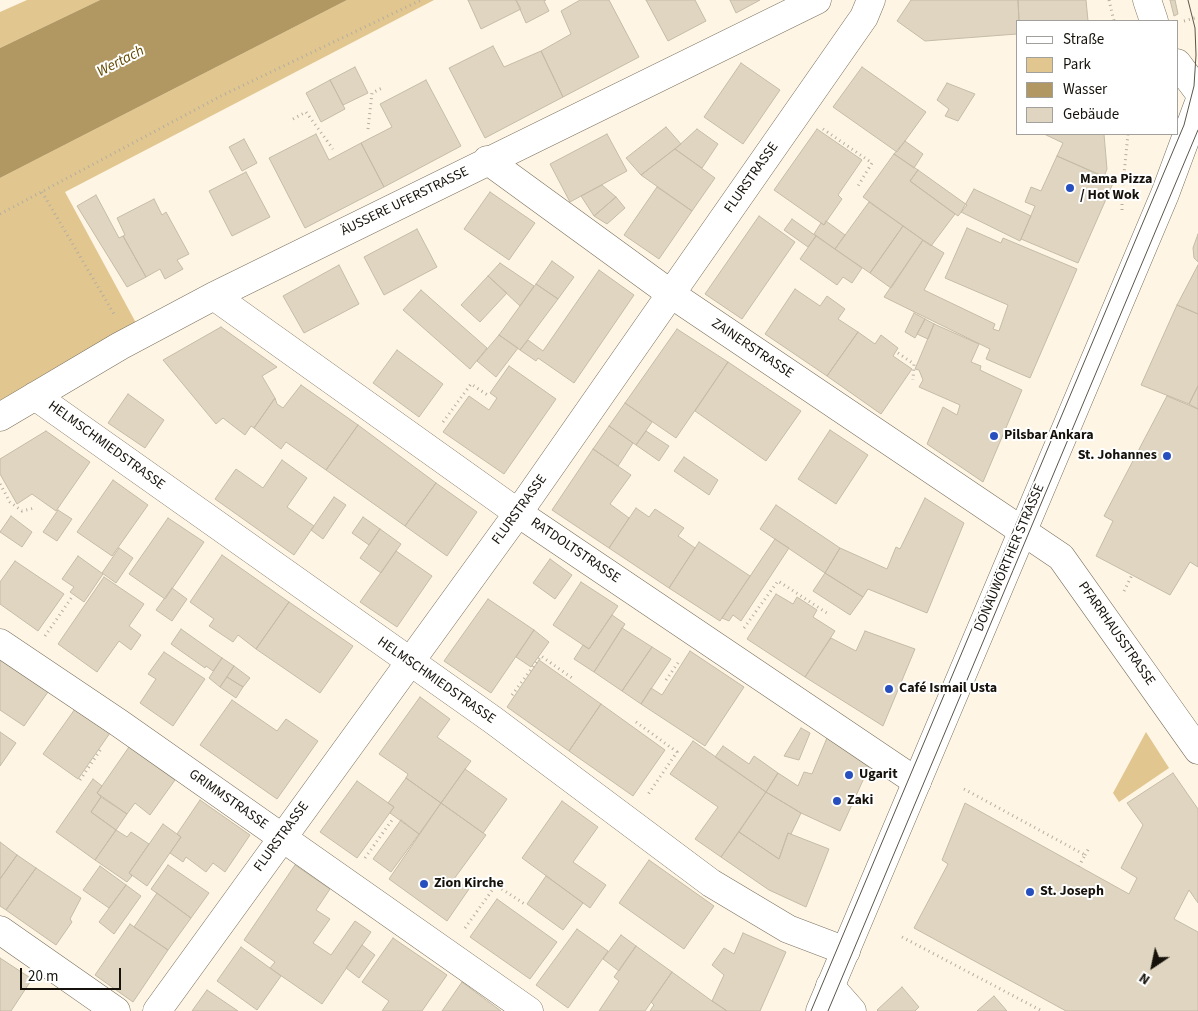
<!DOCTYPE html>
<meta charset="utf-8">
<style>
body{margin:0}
#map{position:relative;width:1198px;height:1011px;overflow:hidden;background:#fef5e4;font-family:"Source Sans 3",sans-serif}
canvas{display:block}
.legend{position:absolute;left:1016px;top:20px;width:162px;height:115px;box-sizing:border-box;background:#fff;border:1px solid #a2a09d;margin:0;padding:6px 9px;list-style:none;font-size:15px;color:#16120b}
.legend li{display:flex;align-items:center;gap:10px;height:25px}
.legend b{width:25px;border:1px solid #a2a09d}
.north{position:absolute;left:1128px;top:941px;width:50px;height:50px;-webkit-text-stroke:4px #fff;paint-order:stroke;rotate:214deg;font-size:14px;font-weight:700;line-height:20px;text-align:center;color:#16120b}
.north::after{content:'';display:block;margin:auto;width:18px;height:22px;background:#16120b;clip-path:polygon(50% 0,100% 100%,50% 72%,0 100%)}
.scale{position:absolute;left:20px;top:968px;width:101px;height:22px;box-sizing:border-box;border:2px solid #16120b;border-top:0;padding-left:6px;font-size:15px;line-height:18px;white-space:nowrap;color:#16120b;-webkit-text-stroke:4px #fff;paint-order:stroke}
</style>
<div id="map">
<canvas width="1198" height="1011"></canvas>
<ul class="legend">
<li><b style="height:6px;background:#fff"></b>Straße</li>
<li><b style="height:14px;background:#e1c68f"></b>Park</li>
<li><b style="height:14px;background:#b19761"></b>Wasser</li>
<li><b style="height:14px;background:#dfd5c0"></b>Gebäude</li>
</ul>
<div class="north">N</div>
<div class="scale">20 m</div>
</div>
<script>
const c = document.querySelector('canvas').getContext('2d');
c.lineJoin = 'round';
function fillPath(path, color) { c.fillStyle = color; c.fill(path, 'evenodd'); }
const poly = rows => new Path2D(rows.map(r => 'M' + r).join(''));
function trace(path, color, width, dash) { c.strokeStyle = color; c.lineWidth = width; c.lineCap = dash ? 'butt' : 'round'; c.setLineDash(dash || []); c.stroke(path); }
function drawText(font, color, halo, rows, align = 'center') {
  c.font = font + ' "Source Sans 3",sans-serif'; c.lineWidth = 4; c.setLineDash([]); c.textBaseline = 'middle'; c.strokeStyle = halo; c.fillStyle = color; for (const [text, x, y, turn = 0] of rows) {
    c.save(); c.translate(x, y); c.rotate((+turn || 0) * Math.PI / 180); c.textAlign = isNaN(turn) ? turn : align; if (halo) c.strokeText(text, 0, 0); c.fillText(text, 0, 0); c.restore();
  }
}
fillPath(poly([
 [27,0,100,0,0,48,0,12],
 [347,0,434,0,65,192,142,334,0,417,0,178],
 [1146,732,1169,768,1119,802,1113,793]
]), '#e1c68f');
fillPath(poly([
 [100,0,347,0,0,178,0,48]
]), '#b19761');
const building = poly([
 [468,0,516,0,521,9,481,29,468,0],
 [516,0,546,0,544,1,549,11,526,23,516,0],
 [580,0,609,0,639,57,563,97,541,51,571,34,561,11,580,0],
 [646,0,695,0,706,21,668,41,646,0],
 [730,0,760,0,736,13,730,0],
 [911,0,1018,0,1019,21,1017,21,1017,34,925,41,897,21,911,0],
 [1018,0,1086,0,1088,21,1019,21,1018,0],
 [1170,0,1175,0,1178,14,1174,16,1170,0],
 [493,46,504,67,541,51,563,97,485,138,449,68,493,46],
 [741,63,780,90,743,144,704,117,741,63],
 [355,67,368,93,343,105,330,80,355,67],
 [862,67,926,112,897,152,833,107,862,67],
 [330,80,345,109,321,122,306,93,330,80],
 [426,80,461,146,384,187,361,143,392,127,380,104,426,80],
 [947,83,975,94,958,121,945,116,949,109,937,100,947,83],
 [666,127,681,144,641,175,626,158,666,127],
 [697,129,718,144,702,168,675,149,697,129],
 [817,129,862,160,838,195,842,199,824,225,774,190,817,129],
 [316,134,329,160,361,143,384,187,305,228,269,158,316,134],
 [607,134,627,171,570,202,550,164,607,134],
 [1044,134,1104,134,1107,169,1104,177,1057,156,1063,143,1044,134],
 [244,139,257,163,242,171,229,147,244,139],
 [905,141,923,154,914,168,894,154,905,141],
 [675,149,715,178,692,211,641,175,675,149],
 [894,154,918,170,910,181,955,214,931,246,863,197,894,154],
 [1057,156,1114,181,1078,263,1021,239,1035,206,1025,202,1031,187,1041,191,1057,156],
 [918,170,967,205,958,216,910,181,918,170],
 [246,172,270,217,232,236,209,191,246,172],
 [602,185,616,197,594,216,581,196,602,185],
 [657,187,692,211,659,259,624,235,657,187],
 [974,189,1031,216,1020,241,961,212,974,189],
 [490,192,535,223,509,260,464,229,490,192],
 [96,195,119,238,123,236,146,277,127,287,77,206,96,195],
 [616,197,625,208,607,224,594,216,616,197],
 [154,199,162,215,166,212,189,254,177,260,183,269,165,279,160,269,146,277,123,236,125,235,117,218,154,199],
 [869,202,903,226,870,273,835,249,869,202],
 [759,216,795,242,742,319,705,294,759,216],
 [792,219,816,236,808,247,784,230,792,219],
 [826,221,845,235,835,249,814,234,821,223,824,225,826,221],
 [903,226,923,240,891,288,870,273,903,226],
 [967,228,1001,243,1003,238,1077,269,1030,378,986,359,990,349,884,297,923,240,944,253,924,290,995,324,993,329,999,331,1008,305,945,278,967,228],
 [417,229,437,267,384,295,364,257,417,229],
 [1198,234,1198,262,1194,258,1193,248,1198,234],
 [816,236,862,268,852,283,843,277,837,285,800,259,816,236],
 [552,261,574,277,558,299,536,284,552,261],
 [500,263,534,286,520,306,488,276,500,263],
 [339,265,359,304,304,333,283,296,339,265],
 [1198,265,1198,314,1177,305,1198,265],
 [599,270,634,295,574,383,538,358,536,361,520,350,528,340,543,351,599,270],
 [488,276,507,293,480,322,461,305,488,276],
 [536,284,558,299,520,350,499,335,536,284],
 [795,289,820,306,827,296,845,309,838,319,858,332,827,376,765,334,795,289],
 [421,290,487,348,470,369,403,310,421,290],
 [1177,305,1198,314,1198,386,1189,404,1141,385,1177,305],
 [914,313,925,319,915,338,905,332,914,313],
 [925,319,934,324,928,339,917,334,925,319],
 [934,324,979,344,971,362,981,366,980,370,1022,390,983,482,927,444,943,407,957,415,960,405,919,387,923,380,919,370,915,369,934,324],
 [221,327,277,367,262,376,275,398,254,428,251,426,245,435,223,418,216,424,163,360,221,327],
 [677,329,728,362,676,438,625,403,677,329],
 [858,332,875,344,881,335,898,348,893,356,912,369,881,414,827,376,858,332],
 [499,335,518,348,496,377,477,361,499,335],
 [397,350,443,384,419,417,373,383,397,350],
 [728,362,801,411,766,461,695,411,728,362],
 [509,366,556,399,504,474,443,432,469,396,489,410,497,398,490,393,509,366],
 [301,385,358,425,326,470,286,442,281,449,254,428,275,398,277,404,283,408,301,385],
 [1198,386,1198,409,1189,404,1198,386],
 [128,394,164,420,145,448,108,423,128,394],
 [1167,396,1198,409,1198,567,1190,562,1170,595,1096,556,1113,521,1104,516,1167,396],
 [625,403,652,422,636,445,609,426,625,403],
 [358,425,436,483,405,526,326,470,358,425],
 [609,426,633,443,618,466,593,449,609,426],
 [830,430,868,455,836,504,798,479,830,430],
 [46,431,90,462,56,511,32,494,17,504,0,474,0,459,46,431],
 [646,431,669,446,659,461,636,445,646,431],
 [593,449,631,475,610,504,629,518,609,548,552,510,593,449],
 [684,457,718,480,709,495,674,471,684,457],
 [282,460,307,478,287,507,314,526,294,555,215,499,236,469,263,488,282,460],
 [113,480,148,505,112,556,77,532,113,480],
 [436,483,477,512,447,556,405,526,436,483],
 [334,497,346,505,323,539,311,530,334,497],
 [925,498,964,523,927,613,868,589,863,597,825,573,840,548,887,569,896,547,900,549,925,498],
 [776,505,840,548,825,573,760,529,776,505],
 [636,508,649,517,655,509,684,528,678,536,695,548,669,588,609,548,636,508],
 [58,510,72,519,57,541,43,532,58,510],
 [11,516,32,532,22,547,0,532,11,516],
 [363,517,380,529,369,545,352,533,363,517],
 [168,518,204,542,165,599,129,574,168,518],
 [380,529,401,544,381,573,360,558,380,529],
 [775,539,789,548,741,621,733,615,729,621,722,618,775,539],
 [699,542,750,576,720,621,669,588,699,542],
 [119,548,133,558,116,583,102,573,119,548],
 [396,551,432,576,397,627,360,602,396,551],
 [222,555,289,602,256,649,238,635,233,642,209,626,214,619,190,602,222,555],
 [78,556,103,574,84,602,70,592,74,587,62,579,78,556],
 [550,559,572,575,555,599,533,583,550,559],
 [15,561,64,594,38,631,0,604,0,582,15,561],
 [825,573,863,597,850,615,813,591,825,573],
 [104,577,144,604,129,626,141,635,131,650,119,641,97,672,58,644,104,577],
 [581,582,618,606,589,649,553,625,581,582],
 [172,588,187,599,172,621,156,610,172,588],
 [776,594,793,604,797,597,817,610,813,617,835,631,805,677,747,639,776,594],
 [488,599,534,630,491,693,444,661,488,599],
 [289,602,353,646,320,693,256,649,289,602],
 [612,615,625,624,594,672,574,659,583,645,589,649,612,615],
 [622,628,652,647,622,691,594,672,622,628],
 [181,629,222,658,213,671,206,666,205,668,171,644,181,629],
 [534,630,549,642,531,667,516,657,534,630],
 [865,631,915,649,883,726,805,677,831,638,856,651,865,631],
 [652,647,671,659,641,704,622,691,652,647],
 [690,651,744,687,705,746,641,704,651,688,662,695,690,651],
 [164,652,205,679,173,726,140,703,156,679,148,674,164,652],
 [0,654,50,689,24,726,0,710,0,654],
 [222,658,234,666,220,687,209,678,222,658],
 [539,660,601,704,569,751,507,707,539,660],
 [234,666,250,678,243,687,227,677,234,666],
 [227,677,243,687,236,698,220,687,227,677],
 [420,697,450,719,437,737,471,761,441,803,406,778,408,774,379,754,420,697],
 [232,700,277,731,286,719,318,741,277,799,200,745,232,700],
 [601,704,665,750,633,796,569,751,601,704],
 [75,709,110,733,78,779,43,754,75,709],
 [801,728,810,733,799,760,784,756,801,728],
 [0,732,16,743,0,766,0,732],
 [827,738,869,767,840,831,801,813,766,792,778,773,798,786,804,772,812,774,827,738],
 [693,741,766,792,721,857,695,839,718,807,670,774,693,741],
 [723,746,749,764,754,756,778,773,766,792,715,757,723,746],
 [129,747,175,780,150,815,135,803,127,814,97,793,129,747],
 [465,769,507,799,483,833,441,803,465,769],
 [1173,773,1198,809,1198,903,1189,890,1174,919,1198,932,1198,1011,1066,1011,914,928,948,864,942,860,965,803,1129,894,1137,878,1121,868,1143,825,1127,803,1173,773],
 [406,778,441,803,419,834,390,813,394,807,388,803,406,778],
 [93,779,102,786,97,793,101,797,91,812,116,830,95,860,56,832,93,779],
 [357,781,394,807,357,858,320,832,357,781],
 [766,792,801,813,791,834,788,833,779,859,739,832,766,792],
 [101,797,127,814,116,830,91,812,101,797],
 [200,800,250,835,225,872,213,863,206,872,186,857,183,862,170,853,181,837,177,834,200,800],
 [562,801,598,827,573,862,606,885,590,908,522,858,562,801],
 [441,803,486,835,454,879,469,889,447,921,389,879,441,803],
 [401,820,419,834,391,872,373,859,401,820],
 [163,824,181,837,147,886,129,873,163,824],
 [116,830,127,837,131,832,149,844,129,873,132,876,127,882,95,860,116,830],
 [739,832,779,859,788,833,829,849,806,907,769,890,721,857,739,832],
 [0,842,17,855,0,879,0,842],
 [17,855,36,868,6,910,0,906,0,879,17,855],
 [649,860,714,906,684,949,619,903,649,860],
 [168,865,209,893,191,918,151,889,168,865],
 [295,865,330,889,316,910,330,919,313,943,331,955,355,921,371,932,322,1004,270,968,275,962,244,940,295,865],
 [100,866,126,885,109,908,83,890,100,866],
 [36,868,81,898,70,919,72,922,56,945,6,910,36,868],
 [546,876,583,903,563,930,527,904,546,876],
 [126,885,141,896,114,934,99,922,126,885],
 [157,893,191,918,168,950,134,927,157,893],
 [497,899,557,942,530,979,470,937,497,899],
 [130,924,168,950,133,1002,95,975,130,924],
 [577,929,608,951,568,1008,536,985,577,929],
 [743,933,786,952,760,1011,727,1011,712,1001,724,975,712,965,724,948,734,954,743,933],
 [621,935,636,946,619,971,603,959,621,935],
 [393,938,447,975,422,1011,382,1011,389,1001,362,982,393,938],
 [362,945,375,955,359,978,346,968,362,945],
 [636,946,672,972,645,1011,599,1011,619,981,614,977,636,946],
 [241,947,281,976,257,1010,217,981,241,947],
 [0,958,32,979,11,1011,0,1011,0,958],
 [672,972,712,1001,727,1011,650,1011,654,1005,651,1002,672,972],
 [462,982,501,1011,442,1011,462,982],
 [902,987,919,1007,915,1011,878,1011,877,1010,902,987],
 [207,990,238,1011,192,1011,207,990],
 [994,996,1007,1011,977,1011,994,996]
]);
fillPath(building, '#dfd5c0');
trace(building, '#c5bba6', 1);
const minor = poly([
 [487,160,671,294,1061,557,1198,750],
 [214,296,518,513,917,782],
 [35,396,493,720,711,883,788,929,846,951],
 [0,417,120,346,214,296,817,0],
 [0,643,119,723,529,1011],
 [0,930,116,1011],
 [830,986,852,1011],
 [157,1011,518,513,864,17,871,0]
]);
const secondary = poly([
 [1147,0,1154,21],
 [1177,63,1198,91],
 [820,1011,1165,194,1198,105]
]);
trace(minor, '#79705d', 29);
trace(secondary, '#79705d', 29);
trace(poly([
 [1109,0,1114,21],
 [1184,21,1198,17],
 [293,119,306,112,333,149],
 [368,129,372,93,382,88],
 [823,129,872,163,858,186],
 [42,192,114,314],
 [1122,210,1122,194,1128,134],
 [0,214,221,96,421,0],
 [898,353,914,364,913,380],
 [443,422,471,384,489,396],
 [0,484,10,502,22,511,35,508],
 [1124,591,1132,575],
 [744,628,778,581,827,613],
 [45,636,72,597],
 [666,680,680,660],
 [512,695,541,656,572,678],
 [636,722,677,752,647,796],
 [80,780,101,749],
 [964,789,1085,855,1079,866],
 [1085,855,1089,848],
 [365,858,392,820],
 [465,928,496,885,526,905],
 [902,937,1042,1011]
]), '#b5aea0', 3, [1, 4]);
trace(minor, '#fff', 28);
trace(secondary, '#fff', 28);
trace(poly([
 [811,1011,1184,125,1194,86,1196,55,1195,28,1188,0],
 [828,1011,1198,130]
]), '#5b554b', 1);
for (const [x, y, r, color] of [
 [1070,188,5,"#274fbe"],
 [994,436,5,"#274fbe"],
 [1167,456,5,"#274fbe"],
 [889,689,5,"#274fbe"],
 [849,775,5,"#274fbe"],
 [837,801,5,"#274fbe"],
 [424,884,5,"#274fbe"],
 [1030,892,5,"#274fbe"]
]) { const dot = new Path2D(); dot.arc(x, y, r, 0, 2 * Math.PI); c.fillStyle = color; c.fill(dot); trace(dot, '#fff', 2); }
drawText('14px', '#16120b', '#fff', [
 ["FLURSTRASSE",752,178,-55],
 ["ÄUSSERE UFERSTRASSE",405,202,-26],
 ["ZAINERSTRASSE",752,349,34],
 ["HELMSCHMIEDSTRASSE",106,446,36],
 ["FLURSTRASSE",520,510,-54],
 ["RATDOLTSTRASSE",575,551,34],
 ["DONAUWÖRTHER STRASSE",1010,558,-67],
 ["PFARRHAUSSTRASSE",1116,634,55],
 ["HELMSCHMIEDSTRASSE",436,681,35],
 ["GRIMMSTRASSE",228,800,35],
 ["FLURSTRASSE",282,837,-54]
]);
drawText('bold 14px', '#16120b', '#fff', [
 ["Mama Pizza",1080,180],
 ["/ Hot Wok",1080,196],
 ["Pilsbar Ankara",1004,436],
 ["St. Johannes",1157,456,"right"],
 ["Café Ismail Usta",899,689],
 ["Ugarit",859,775],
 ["Zaki",847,801],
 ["Zion Kirche",434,884],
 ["St. Joseph",1040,892]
], 'left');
drawText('italic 15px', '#624800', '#fff', [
 ["Wertach",121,62,-27]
]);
</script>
